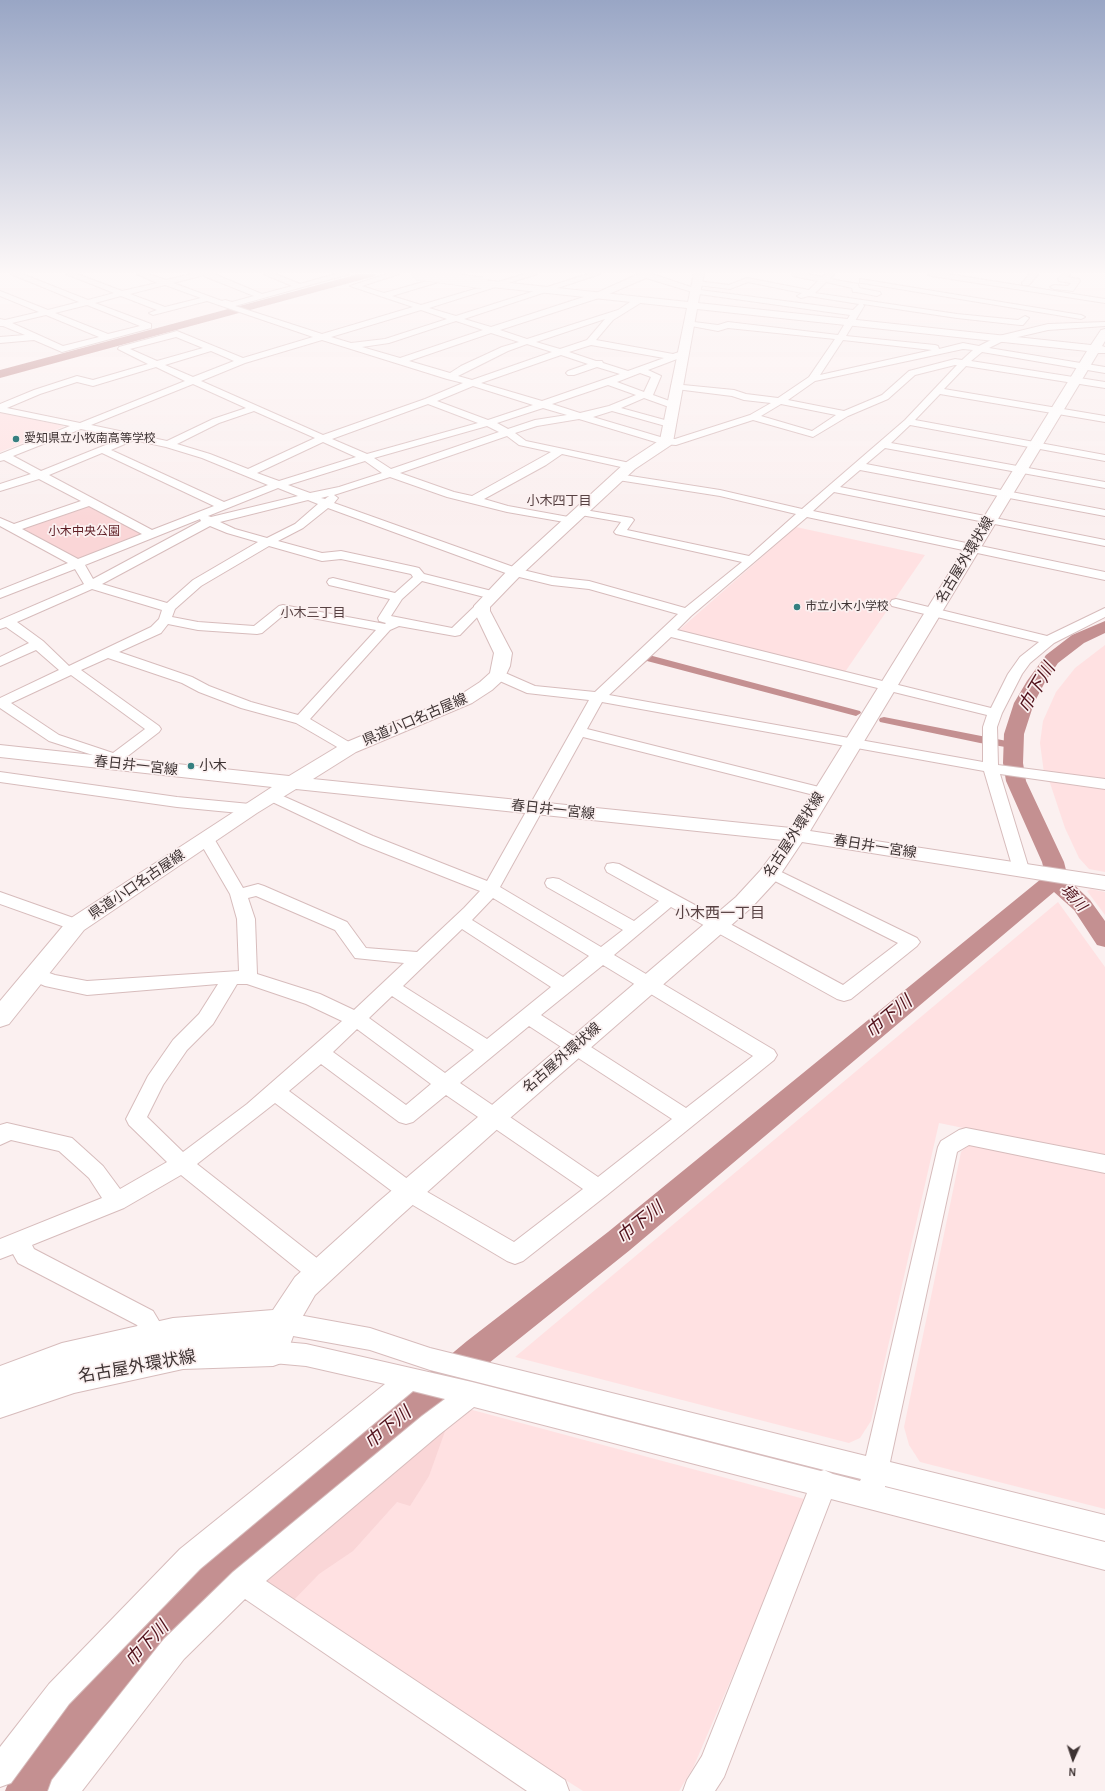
<!DOCTYPE html>
<meta charset="utf-8">
<style>
body{margin:0}
#map{position:relative;width:1105px;height:1791px;overflow:hidden;background:#fbf0f0;font-family:Karla,sans-serif}
canvas{display:block}
.north{position:absolute;left:1053px;top:1739px;width:40px;height:40px;-webkit-text-stroke:3px #fbf0f0;paint-order:stroke;rotate:183deg;font-size:11px;font-weight:700;line-height:16px;text-align:center;color:#3d3232}
.north::after{content:'';display:block;margin:auto;width:14px;height:18px;background:#3d3232;clip-path:polygon(50% 0,100% 100%,50% 72%,0 100%)}
</style>
<div id="map">
<canvas width="1105" height="1791"></canvas>
<div class="north">N</div>
</div>
<script>
const c = document.querySelector('canvas').getContext('2d');
c.lineJoin = 'round';
function fillPath(path, color) { c.fillStyle = color; c.fill(path, 'evenodd'); }
const poly = rows => new Path2D(rows.map(r => 'M' + r).join(''));
function trace(path, color, width, dash) { c.strokeStyle = color; c.lineWidth = width; c.lineCap = dash ? 'butt' : 'round'; c.setLineDash(dash || []); c.stroke(path); }
function drawText(font, color, halo, rows, align = 'center') {
  c.font = font + ' Karla,"Noto Sans JP",sans-serif'; c.lineWidth = 3.5; c.setLineDash([]); c.textBaseline = 'middle'; c.strokeStyle = halo; c.fillStyle = color; for (const [text, x, y, turn = 0] of rows) {
    c.save(); c.translate(x, y); c.rotate((+turn || 0) * Math.PI / 180); c.textAlign = isNaN(turn) ? turn : align; if (halo) c.strokeText(text, 0, 0); c.fillText(text, 0, 0); c.restore();
  }
}
fillPath(poly([
 [0,412,65,426,0,452],
 [796,527,925,555,845,672,678,631],
 [1105,645,1105,781,1044,773,1040,743,1043,721,1056,692,1075,668],
 [1049,780,1105,788,1105,872,1089,869,1079,858,1065,828],
 [1091,889,1105,892,1105,915,1087,891],
 [1058,902,1105,967,1105,1157,939,1123,871,1421,860,1438,849,1443,515,1357],
 [980,1144,1105,1170,1105,1509,920,1462,909,1445,904,1427,961,1152,967,1145],
 [465,1408,808,1500,693,1768,679,1791,583,1791,258,1585]
]), '#ffe1e2');
fillPath(poly([
 [87,505,145,535,79,560,22,528],
 [449,1420,429,1476,410,1506,397,1502,353,1551,319,1574,287,1607,258,1586]
]), '#fad6d7');
fillPath(poly([
 [645,654,860,711,861,713,856,716,647,661,640,667,632,667,631,665,632,663,641,655,645,654],
 [884,717,1012,742,1018,745,1012,748,980,743,880,722,879,720,880,718,884,717]
]), '#c49091');
fillPath(poly([
 [359,274,376,274,375,276,0,378,0,370,359,274],
 [1105,621,1105,633,1084,643,1058,663,1045,682,1034,703,1024,734,1023,763,1026,781,1064,862,1066,870,1065,876,1090,900,1105,921,1105,947,1097,945,1074,910,1054,892,630,1250,489,1363,238,1580,166,1650,117,1707,52,1791,5,1791,11,1776,89,1679,138,1622,212,1554,467,1341,608,1232,1041,879,1044,870,1042,862,1006,781,1003,763,1004,734,1014,703,1027,681,1046,655,1072,635,1105,621]
]), '#c49091');
const minor = poly([
 [11,274,22,274,88,300,114,293,66,274,77,274,122,291,157,283,137,274,148,274,166,280,192,274,214,274,262,294,292,286,264,274,275,274,300,284,336,274,349,274,235,306,322,334,413,307,350,286,387,274,399,274,362,286,384,293,452,274,465,274,392,296,421,305,525,274,537,274,429,308,456,316,588,274,600,274,464,319,491,327,596,293,639,274,652,274,700,290,853,310,859,304,809,296,801,298,797,296,802,293,748,282,730,289,697,285,693,283,697,281,729,285,747,278,809,290,818,281,793,276,792,274,807,274,822,277,826,274,834,274,830,279,858,284,859,288,880,292,881,294,877,296,856,292,853,292,852,288,826,282,815,293,957,314,1018,320,1025,316,1029,318,1023,325,1020,325,957,318,863,304,864,306,846,336,935,345,938,346,939,349,963,343,979,346,999,336,1048,324,1105,322,1105,326,1048,330,1005,340,989,348,1105,367,1105,373,982,352,971,361,1105,382,1105,388,966,366,944,389,1105,416,1105,422,940,394,915,420,1105,455,1105,461,910,425,891,443,1105,482,1105,488,885,448,866,464,1105,510,1105,516,860,470,840,487,1105,540,1105,546,834,492,813,511,1105,572,1105,580,807,517,691,616,677,630,991,708,1008,674,1020,657,1039,642,892,606,890,603,892,600,896,599,1047,636,1105,608,1105,617,1054,643,1030,663,1022,674,1002,713,997,727,998,765,1105,779,1105,789,1000,774,1029,869,1027,873,1021,874,1015,873,1013,869,984,771,602,702,587,729,827,789,830,792,827,795,822,797,583,737,500,887,601,947,623,930,547,887,545,883,547,879,553,878,559,879,634,921,659,901,607,872,605,868,607,864,613,863,619,864,843,985,898,943,765,876,763,872,765,868,771,867,917,938,920,942,917,946,851,999,844,1001,837,999,671,907,614,955,774,1050,777,1055,774,1060,607,1195,523,1261,515,1264,507,1261,401,1198,275,1103,197,1164,327,1266,330,1273,327,1280,319,1283,311,1280,181,1175,124,1208,32,1245,34,1249,153,1311,168,1336,164,1344,156,1347,148,1344,137,1325,18,1263,13,1254,0,1259,0,1239,102,1198,89,1178,59,1151,11,1140,0,1145,0,1125,7,1123,72,1138,103,1166,120,1189,167,1162,129,1125,126,1119,148,1076,173,1040,199,1014,218,984,87,995,45,986,29,979,26,974,29,969,35,968,55,975,87,981,239,971,237,919,230,894,198,839,200,835,206,834,212,835,243,888,258,884,264,886,347,922,366,948,417,952,464,908,480,891,361,844,266,799,263,796,266,793,271,791,276,793,373,836,487,881,589,700,527,693,493,678,491,675,493,672,503,672,535,686,595,692,678,614,589,589,552,585,511,575,328,508,303,528,278,541,322,553,341,551,415,567,419,568,424,574,496,592,498,595,496,598,492,599,422,581,402,599,391,616,452,628,478,603,482,602,486,603,488,606,460,635,455,636,399,626,390,630,310,719,354,745,356,748,354,751,349,752,344,751,296,723,241,708,199,692,182,683,108,658,81,670,159,726,161,729,159,732,120,762,117,767,112,769,107,767,104,764,106,761,99,757,49,741,0,708,0,698,59,670,36,650,0,666,0,657,29,643,6,627,0,629,0,620,84,584,75,569,0,598,0,590,68,563,0,526,0,518,14,524,81,501,39,479,0,491,0,484,31,474,4,460,0,461,0,454,70,426,0,412,0,404,34,390,74,377,77,376,93,380,148,364,118,349,119,347,177,331,243,358,313,337,207,301,153,315,149,313,157,310,121,296,95,303,151,324,151,328,62,352,34,340,0,343,0,337,25,335,3,326,0,326,0,319,5,320,39,312,0,296,0,291,48,310,79,302,11,274],
 [204,275,204,276,254,296,232,302,225,300,222,301,173,283,204,275],
 [646,278,699,294,850,315,838,335,728,322,718,325,686,321,686,325,718,331,728,328,835,339,809,377,778,398,746,394,734,390,673,384,671,386,673,388,676,389,732,396,744,400,771,403,750,415,675,439,667,439,593,417,612,411,669,427,674,424,672,422,621,408,644,398,669,407,675,407,677,405,675,403,653,395,661,376,648,370,685,356,686,354,685,352,682,351,673,354,596,340,613,320,642,302,642,298,636,298,618,310,527,339,500,330,602,297,646,278],
 [165,285,201,298,165,307,130,294,165,285],
 [87,305,140,326,108,334,55,313,87,305],
 [421,310,447,319,385,339,351,343,331,337,421,310],
 [46,315,99,337,63,346,12,323,46,315],
 [605,319,587,340,560,349,536,342,605,319],
 [456,321,483,330,400,358,362,347,389,343,456,321],
 [491,333,519,342,502,347,461,366,450,373,409,361,491,333],
 [176,337,203,348,157,361,130,349,176,337],
 [322,340,447,379,463,383,425,399,323,435,201,381,245,363,322,340],
 [843,340,932,350,820,375,843,340],
 [527,344,552,352,472,380,458,376,508,351,527,344],
 [591,345,664,358,628,371,603,363,602,361,596,361,569,352,591,345],
 [963,349,973,350,962,360,955,359,909,371,882,395,844,411,788,400,815,381,963,349],
 [211,351,234,361,193,377,165,365,211,351],
 [561,355,588,364,568,371,566,373,568,375,574,375,597,367,620,374,542,401,481,383,561,355],
 [955,365,957,365,905,420,802,509,720,490,618,474,613,477,618,480,720,496,796,514,749,556,627,530,634,520,632,518,579,509,575,510,573,512,575,514,621,522,614,532,616,534,742,562,685,608,589,581,552,577,519,569,334,503,338,498,334,495,390,477,447,497,507,512,570,523,576,520,574,518,508,506,484,499,546,465,562,454,630,469,635,466,630,463,526,441,515,433,537,426,579,419,662,444,676,445,753,420,813,437,848,416,888,399,915,375,955,365],
 [156,367,185,381,80,423,7,408,40,394,77,382,93,386,156,367],
 [640,373,651,377,644,392,617,382,640,373],
 [193,384,246,408,213,419,167,441,91,425,193,384],
 [608,385,636,395,609,406,580,413,552,404,608,385],
 [473,386,533,405,488,420,437,401,473,386],
 [428,404,478,423,367,454,332,439,428,404],
 [781,404,836,415,812,431,761,416,781,404],
 [543,408,567,415,535,420,508,429,497,423,543,408],
 [254,411,315,438,248,469,210,454,177,444,219,423,254,411],
 [487,426,499,432,391,469,374,458,487,426],
 [81,429,123,438,41,471,13,456,81,429],
 [507,436,519,445,551,452,472,496,454,492,400,473,507,436],
 [134,440,166,447,202,458,268,485,224,502,111,450,134,440],
 [323,442,356,457,279,481,257,473,323,442],
 [102,453,214,506,152,530,49,475,102,453],
 [365,461,382,473,339,487,310,493,288,485,365,461],
 [278,488,298,496,211,517,208,516,278,488],
 [329,496,325,499,321,498,329,496],
 [308,500,318,504,295,524,267,538,235,529,220,522,308,500],
 [89,506,142,534,78,559,22,529,89,506],
 [200,519,201,521,93,579,85,565,200,519],
 [210,526,227,533,258,542,193,580,167,603,102,584,210,526],
 [269,546,322,561,341,559,411,574,413,577,395,593,333,578,329,579,327,582,329,585,390,599,378,618,379,621,386,623,385,624,283,605,279,606,254,626,198,622,172,617,175,609,201,586,269,546],
 [92,589,162,610,159,619,151,627,69,666,43,641,17,622,92,589],
 [286,613,376,630,298,715,251,702,209,686,192,677,119,652,161,633,168,624,198,630,257,634,262,633,286,613],
 [671,637,987,715,983,727,983,762,609,695,671,637],
 [71,675,145,729,113,753,59,735,11,703,71,675],
 [256,896,335,930,355,958,404,963,354,1010,320,994,257,974,255,919,248,898,256,896],
 [493,898,589,956,563,977,472,920,493,898],
 [462,929,551,987,487,1039,403,986,462,929],
 [603,965,753,1056,686,1108,541,1015,603,965],
 [237,984,247,984,306,1004,342,1021,247,1104,183,1152,147,1117,163,1085,187,1050,213,1024,237,984],
 [392,996,474,1050,445,1073,369,1018,392,996],
 [529,1026,672,1119,598,1177,460,1083,529,1026],
 [357,1029,431,1084,406,1105,333,1052,357,1029],
 [321,1064,399,1122,406,1124,413,1122,446,1095,583,1189,514,1242,417,1186,289,1091,321,1064],
 [928,274,947,274,1105,299,1105,303,932,276,928,274],
 [1030,274,1038,274,1029,285,1023,285,1022,283,1030,274],
 [1062,274,1070,274,1067,277,1079,279,1080,281,1073,291,1054,289,1050,287,1054,285,1068,286,1071,283,1059,281,1058,279,1062,274],
 [860,279,1081,315,1085,317,1081,319,863,283,860,283,860,279],
 [0,772,177,797,250,804,256,806,258,809,256,812,250,814,177,807,0,782,0,772],
 [0,892,82,921,85,925,82,929,76,931,0,904,0,892],
 [966,1128,1105,1155,1105,1173,969,1145,957,1152,890,1462,1105,1515,1105,1541,885,1486,885,1487,1105,1542,1105,1570,831,1499,724,1777,715,1791,683,1791,687,1780,702,1756,807,1493,474,1407,440,1434,266,1581,565,1780,569,1791,527,1791,245,1599,184,1659,82,1791,48,1791,52,1780,164,1639,233,1572,422,1416,445,1399,413,1391,200,1569,69,1704,11,1783,0,1787,0,1747,49,1684,180,1549,385,1384,306,1366,273,1363,265,1360,261,1352,265,1344,273,1341,306,1344,472,1382,821,1471,824,1470,430,1370,370,1350,282,1334,274,1331,270,1323,274,1315,282,1312,370,1328,430,1348,866,1456,938,1147,941,1141,959,1130,966,1128],
 [824,1470,861,1479,860,1481,833,1474,824,1470]
]);
const major = poly([
 [694,274,704,274,698,303,1091,345,1101,330,1105,329,1105,341,1102,346,1105,347,1105,353,1098,353,810,831,1105,876,1105,890,802,842,776,881,752,907,502,1125,397,1219,315,1295,296,1328,284,1362,273,1366,183,1369,74,1393,0,1418,0,1366,62,1343,173,1318,273,1310,295,1277,377,1203,736,897,760,871,783,840,296,789,257,813,84,930,9,1024,0,1027,0,1001,68,920,272,787,0,757,0,745,289,776,342,744,460,695,480,682,490,673,494,653,474,611,474,606,509,569,625,463,660,440,687,308,482,286,477,283,482,280,688,302,694,274],
 [697,309,1087,351,791,828,313,779,356,752,472,703,492,690,504,679,510,666,512,653,490,611,490,607,521,575,635,469,671,445,673,442,697,309]
]);
trace(minor, '#d7bcbc', 2);
trace(major, '#d7bcbc', 2);
fillPath(minor, '#fff');
fillPath(major, '#fff');
const majorBridge = poly([
 [417,274,482,283]
]);
trace(majorBridge, '#d7bcbc', 12, []);
trace(majorBridge, '#fff', 11);
const sky = c.createLinearGradient(0, 0, 0, 525);
sky.addColorStop(0, '#99a6c5');
sky.addColorStop(0.52, '#fdf8f8');
sky.addColorStop(1, '#fdf8f800');
c.fillStyle = sky;
c.fillRect(0, 0, 1105, 525);
for (const [x, y, r, color] of [
 [16,439,4,"#367f80"],
 [797,607,4,"#367f80"],
 [191,766,4,"#367f80"]
]) { const dot = new Path2D(); dot.arc(x, y, r, 0, 2 * Math.PI); c.fillStyle = color; c.fill(dot); trace(dot, '#fbf0f0', 1.5); }
drawText('12px', '#3d3232', '#fbf0f0', [
 ["愛知県立小牧南高等学校",24,439],
 ["市立小木小学校",805,607]
], 'left');
drawText('12px', '#5e1e25', '#fbf0f0', [
 ["小木中央公園",84,532]
]);
drawText('13px', '#574142', '#fbf0f0', [
 ["小木四丁目",559,501],
 ["小木三丁目",313,613]
]);
drawText('14px', '#3d3232', '#fbf0f0', [
 ["名古屋外環状線",965,560,-59],
 ["県道小口名古屋線",415,720,-23],
 ["春日井一宮線",136,766,6],
 ["春日井一宮線",553,810,6],
 ["名古屋外環状線",794,835,-57],
 ["春日井一宮線",875,847,9],
 ["県道小口名古屋線",137,885,-34],
 ["名古屋外環状線",562,1058,-41]
]);
drawText('14px', '#3d3232', '#fbf0f0', [
 ["小木",199,766]
], 'left');
drawText('italic 15px', '#4f0f19', '#fbf0f0', [
 ["境川",1073,898,47]
]);
drawText('15px', '#574142', '#fbf0f0', [
 ["小木西一丁目",720,914]
]);
drawText('17px', '#3d3232', '#fbf0f0', [
 ["名古屋外環状線",137,1367,-10]
]);
drawText('italic 18px', '#4f0f19', '#fbf0f0', [
 ["巾下川",1037,688,-59],
 ["巾下川",889,1017,-40],
 ["巾下川",640,1223,-39],
 ["巾下川",388,1428,-40],
 ["巾下川",147,1644,-47]
]);
</script>
